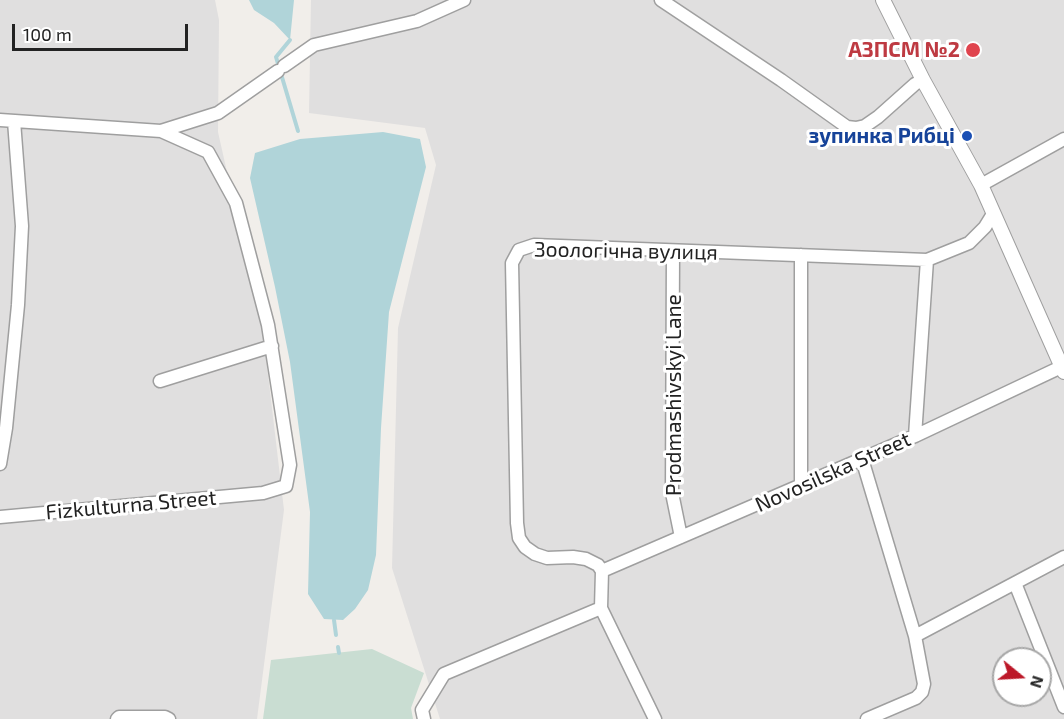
<!DOCTYPE html>
<meta charset="utf-8">
<style>
body{margin:0}
#map{position:relative;width:1064px;height:719px;overflow:hidden;background:#f1eeea;font-family:"Exo 2",sans-serif}
canvas{display:block}
.north{position:absolute;left:992px;top:647px;width:60px;height:60px;box-sizing:border-box;background:#fff;border:2px solid #a7a7a7;border-radius:50%;rotate:108deg;font-size:16px;font-weight:700;line-height:24px;text-align:center;color:#222}
.north::after{content:'';display:block;margin:auto;width:21px;height:27px;background:#bc1828;clip-path:polygon(50% 0,100% 100%,50% 72%,0 100%)}
.scale{position:absolute;left:12px;top:24px;width:176px;height:27px;box-sizing:border-box;border:3px solid #222;border-top:0;padding-left:8px;font-size:18px;line-height:21px;white-space:nowrap;color:#222;-webkit-text-stroke:4px #fff;paint-order:stroke}
</style>
<div id="map">
<canvas width="1064" height="719"></canvas>
<div class="north">N</div>
<div class="scale">100 m</div>
</div>
<script>
const c = document.querySelector('canvas').getContext('2d');
c.lineJoin = 'round';
function fillPath(path, color) { c.fillStyle = color; c.fill(path, 'evenodd'); }
const poly = rows => new Path2D(rows.map(r => 'M' + r).join(''));
function trace(path, color, width, dash) { c.strokeStyle = color; c.lineWidth = width; c.lineCap = dash ? 'butt' : 'round'; c.setLineDash(dash || []); c.stroke(path); }
function drawText(font, color, halo, rows, align = 'center') {
  c.font = font + ' "Exo 2",sans-serif'; c.lineWidth = 6; c.setLineDash([]); c.textBaseline = 'middle'; c.strokeStyle = halo; c.fillStyle = color; for (const [text, x, y, turn = 0] of rows) {
    c.save(); c.translate(x, y); c.rotate((+turn || 0) * Math.PI / 180); c.textAlign = isNaN(turn) ? turn : align; if (halo) c.strokeText(text, 0, 0); c.fillText(text, 0, 0); c.restore();
  }
}
fillPath(poly([
 [0,0,215,0,219,20,218,132,263,332,284,510,257,719,0,719],
 [311,0,1064,0,1064,719,440,719,392,568,398,328,436,165,425,128,309,113],
 [1004,659,1040,659,1040,695,1004,695]
]), '#e0dfdf');
fillPath(poly([
 [372,649,424,673,411,708,413,719,263,719,271,660]
]), '#c9ddd2');
fillPath(poly([
 [249,0,294,0,290,40,274,23,254,10],
 [383,132,420,139,426,167,389,312,381,428,376,555,368,590,355,609,343,620,324,619,308,594,310,512,290,362,275,287,250,178,255,153,300,139]
]), '#b0d4d9');
trace(poly([
 [290,40,276,57,298,131],
 [334,620,336,635],
 [338,647,339,653]
]), '#b0d4d9', 4);
const minor = poly([
 [661,0,781,80,847,127,856,128,865,126,878,117,915,84,923,80],
 [284,66,314,45,417,21,464,0],
 [0,120,161,131,218,113,278,71],
 [981,185,1064,139],
 [673,251,672,493,681,537],
 [160,381,272,346],
 [915,436,927,260],
 [862,459,915,636,924,684,922,692,916,698,867,719],
 [0,464,6,428,18,305,22,226,14,121],
 [801,486,801,255],
 [0,517,263,493,286,486,290,465,268,325,236,203,208,152,161,131],
 [602,571,598,565,586,559,573,557,547,558,535,554,525,547,519,538,517,523,512,263,519,250,534,245,927,260,969,243,985,227,993,214],
 [602,571,915,436,1061,367],
 [602,571,601,608,655,719],
 [1015,583,1064,707],
 [915,636,1064,557],
 [117,719,119,717,165,717,169,719],
 [424,719,422,710,444,674,601,608]
]);
const tertiary = poly([
 [883,0,923,80,981,185,1064,372]
]);
trace(minor, '#9f9f9f', 15);
trace(tertiary, '#9f9f9f', 16);
trace(minor, '#fff', 12);
trace(tertiary, '#fff', 14);
for (const [x, y, r, color] of [
 [973,50,8,"#e0444e"],
 [967,136,6,"#1a4fb4"]
]) { const dot = new Path2D(); dot.arc(x, y, r, 0, 2 * Math.PI); c.fillStyle = color; c.fill(dot); trace(dot, '#fff', 2); }
drawText('bold 21px', '#be3a42', '#fff', [
 ["АЗПСМ №2",960,50]
], 'right');
drawText('bold 21px', '#164399', '#fff', [
 ["зупинка Рибці",955,136]
], 'right');
drawText('21px', '#222', '#fff', [
 ["Зоологічна вулиця",626,251,1],
 ["Prodmashivskyi Lane",674,395,-90],
 ["Novosilska Street",833,472,-24],
 ["Fizkulturna Street",131,505,-5]
]);
</script>
